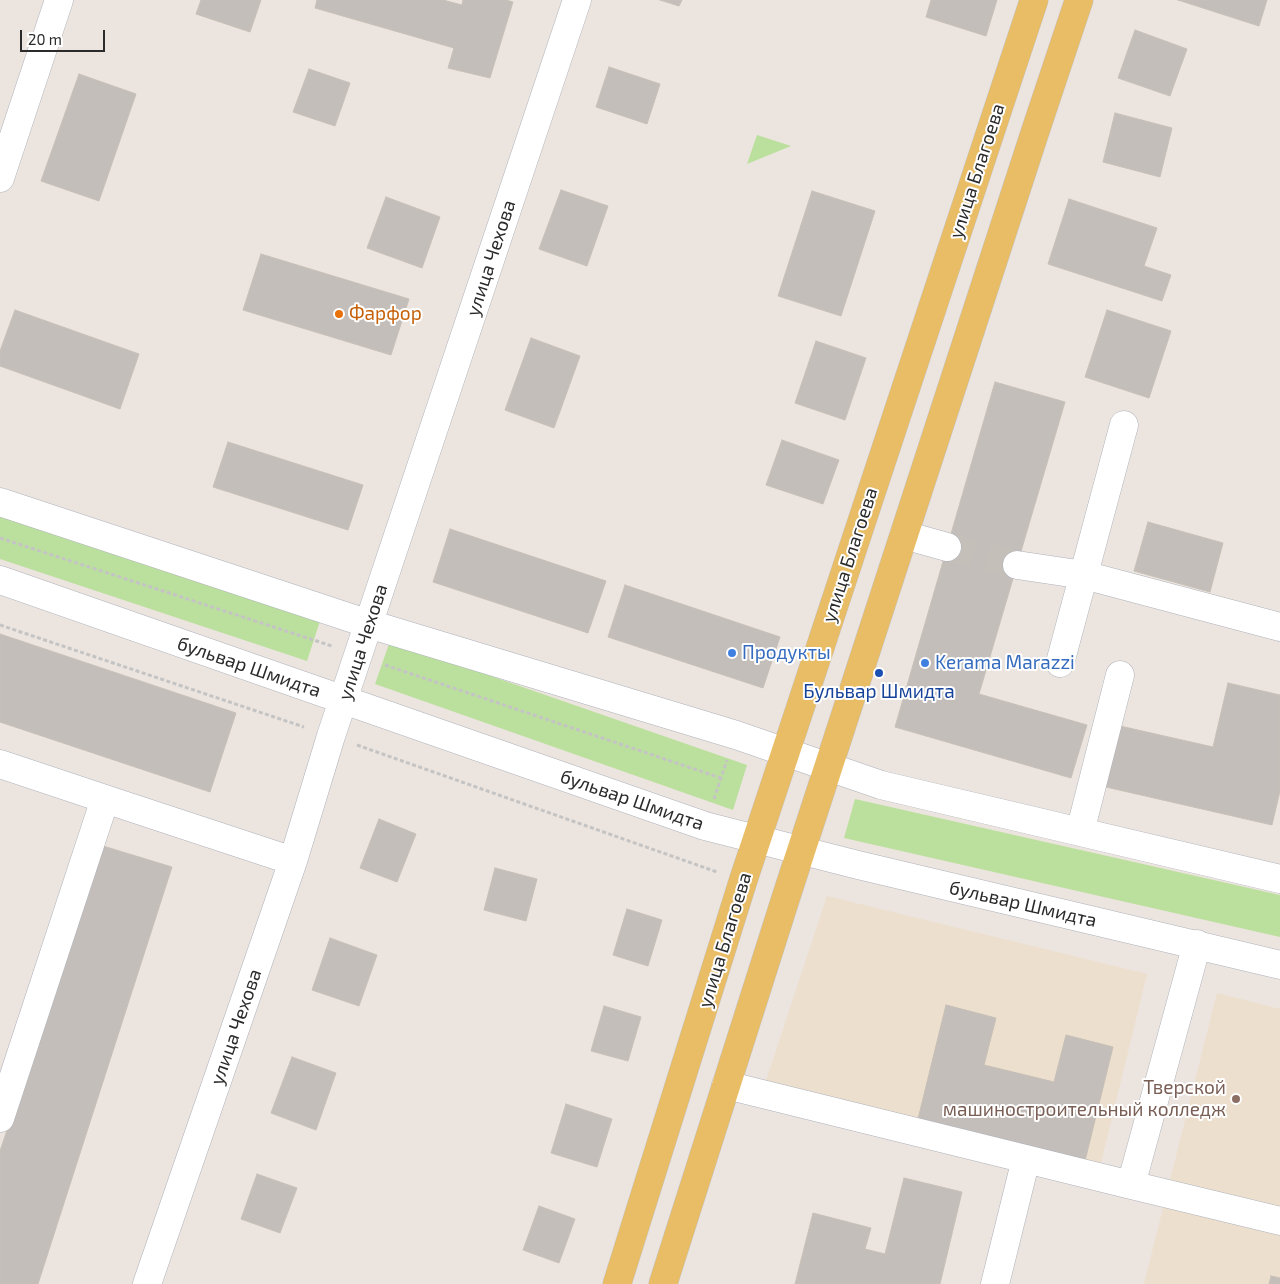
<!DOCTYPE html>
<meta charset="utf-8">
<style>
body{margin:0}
#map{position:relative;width:1280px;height:1284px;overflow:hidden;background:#ece4de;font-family:"Exo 2",sans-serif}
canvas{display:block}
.scale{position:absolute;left:20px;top:30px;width:85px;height:22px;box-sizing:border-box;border:2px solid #2b2b2b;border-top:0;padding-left:6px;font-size:15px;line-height:18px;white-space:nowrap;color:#2b2b2b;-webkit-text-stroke:4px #fff;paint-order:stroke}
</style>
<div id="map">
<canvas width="1280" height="1284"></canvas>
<div class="scale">20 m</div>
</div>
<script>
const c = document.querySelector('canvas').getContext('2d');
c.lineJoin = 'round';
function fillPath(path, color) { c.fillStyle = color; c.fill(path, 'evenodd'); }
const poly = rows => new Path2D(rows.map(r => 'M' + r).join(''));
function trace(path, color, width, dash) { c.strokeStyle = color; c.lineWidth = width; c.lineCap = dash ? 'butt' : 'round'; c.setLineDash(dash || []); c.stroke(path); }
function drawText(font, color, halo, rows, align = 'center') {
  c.font = font + ' "Exo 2",sans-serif'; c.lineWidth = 4; c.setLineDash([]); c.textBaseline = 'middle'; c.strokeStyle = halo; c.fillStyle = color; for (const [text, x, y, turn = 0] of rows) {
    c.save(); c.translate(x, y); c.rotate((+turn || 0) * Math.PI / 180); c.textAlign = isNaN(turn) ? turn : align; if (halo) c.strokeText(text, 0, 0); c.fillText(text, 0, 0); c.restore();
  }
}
fillPath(poly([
 [827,896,1147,974,1099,1171,764,1087],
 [1217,993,1280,1009,1280,1284,1144,1284]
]), '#eddfce');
fillPath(poly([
 [757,135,791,146,747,164],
 [0,516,320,621,307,661,0,559],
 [390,641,747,765,733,810,375,684],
 [855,799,1280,895,1280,937,844,838]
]), '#bbe09d');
const building = poly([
 [201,0,261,0,250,32,196,14,201,0],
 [317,0,443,0,462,5,463,0,506,0,513,2,490,78,448,68,454,48,315,8,317,0],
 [660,0,682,0,679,6,660,0],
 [931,0,997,0,986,36,926,17,931,0],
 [1178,0,1267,0,1259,26,1178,0],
 [1135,30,1187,49,1170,96,1118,78,1135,30],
 [609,67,660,84,647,124,596,107,609,67],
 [309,69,350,83,335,126,293,112,309,69],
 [79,74,136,94,99,201,41,181,79,74],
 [1115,113,1172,128,1160,177,1103,162,1115,113],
 [561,190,608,206,587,266,539,249,561,190],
 [812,191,875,211,841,316,778,296,812,191],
 [386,197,440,217,422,268,367,248,386,197],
 [1069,199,1157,228,1144,266,1171,275,1162,301,1048,264,1069,199],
 [261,254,409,299,391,355,243,310,261,254],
 [15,310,139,354,120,409,0,366,0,351,15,310],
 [1107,310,1171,331,1149,398,1085,377,1107,310],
 [531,338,580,356,554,428,505,410,531,338],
 [816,341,866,358,845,420,795,403,816,341],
 [995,382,1065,402,979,694,1087,725,1071,778,895,727,995,382],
 [782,440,839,460,823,504,766,485,782,440],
 [228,442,363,485,348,530,213,487,228,442],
 [1148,522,1223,543,1210,592,1134,571,1148,522],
 [450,529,606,581,588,633,433,582,450,529],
 [625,585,780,637,763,688,608,637,625,585],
 [0,634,236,713,210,792,0,722,0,634],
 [1228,683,1280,695,1280,791,1272,825,1106,787,1120,726,1213,747,1228,683],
 [379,819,416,834,397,882,360,868,379,819],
 [103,846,172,867,38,1284,0,1284,0,1151,103,846],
 [495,868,537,879,526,921,484,910,495,868],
 [627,909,662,920,648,966,613,955,627,909],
 [330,938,377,955,359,1006,312,990,330,938],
 [946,1005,996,1018,984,1065,1054,1082,1066,1035,1113,1047,1084,1165,917,1123,946,1005],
 [604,1006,641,1017,628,1061,591,1051,604,1006],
 [292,1057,336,1073,316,1130,271,1113,292,1057],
 [566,1104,612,1119,597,1167,551,1153,566,1104],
 [257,1174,297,1188,280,1233,241,1219,257,1174],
 [904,1178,962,1192,940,1284,795,1284,813,1213,871,1228,865,1249,885,1254,904,1178],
 [539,1206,575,1219,559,1263,523,1250,539,1206],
 [1271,1276,1280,1278,1280,1284,1269,1284,1271,1276]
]);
fillPath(building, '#c4beba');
trace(building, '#c7c0b7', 1);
trace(poly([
 [947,547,1017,565]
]), '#c5bfba', 28, [28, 14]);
const minor = poly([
 [0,178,59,0],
 [0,502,369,624,736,735,881,785,1280,879],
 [904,535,947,547],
 [1017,565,1084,575,1280,627],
 [0,580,705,826,858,865,1280,965],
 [1060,663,1124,425],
 [0,764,105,799],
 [1080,832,1120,675],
 [1197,944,1131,1185,1280,1221],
 [726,1085,1131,1185],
 [0,1118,105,799,293,861],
 [147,1284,293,861,331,736,577,0],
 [995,1284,1026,1159]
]);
const major = poly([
 [617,1284,743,881,1034,0],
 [663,1284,787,894,1035,132,1079,0]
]);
trace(minor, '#aeb2bb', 29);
trace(major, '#c4c4c4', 29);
trace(poly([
 [0,538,332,646],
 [0,625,304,727],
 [385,665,721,778],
 [357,745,717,872],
 [714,799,727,760]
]), '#c4c4c4', 3, [4, 2.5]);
trace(minor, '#fff', 28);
trace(major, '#e9bd65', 28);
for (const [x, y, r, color] of [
 [339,314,5,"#e8710a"],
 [732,653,5,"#3f7fe0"],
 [925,663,5,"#3f7fe0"],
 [879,673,5,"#1a4fb4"],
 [1236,1099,5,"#8d6e63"]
]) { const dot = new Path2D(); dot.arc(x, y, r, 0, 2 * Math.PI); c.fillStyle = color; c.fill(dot); trace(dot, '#fff', 2); }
drawText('19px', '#2b2b2b', '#fff', [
 ["улица Благоева",977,171,-72],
 ["улица Чехова",491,258,-72],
 ["улица Благоева",850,555,-72],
 ["улица Чехова",363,642,-72],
 ["бульвар Шмидта",249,667,19],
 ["бульвар Шмидта",632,800,19],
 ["бульвар Шмидта",1023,904,13],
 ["улица Благоева",725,940,-73],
 ["улица Чехова",236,1027,-71]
]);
drawText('19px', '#c56008', '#fff', [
 ["Фарфор",349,314]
], 'left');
drawText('19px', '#366cbe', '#fff', [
 ["Продукты",742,653],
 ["Kerama Marazzi",935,663]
], 'left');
drawText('19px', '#164399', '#fff', [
 ["Бульвар Шмидта",879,692]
]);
drawText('19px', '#785e54', '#fff', [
 ["Тверской",1226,1088],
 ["машиностроительный колледж",1226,1110]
], 'right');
</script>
